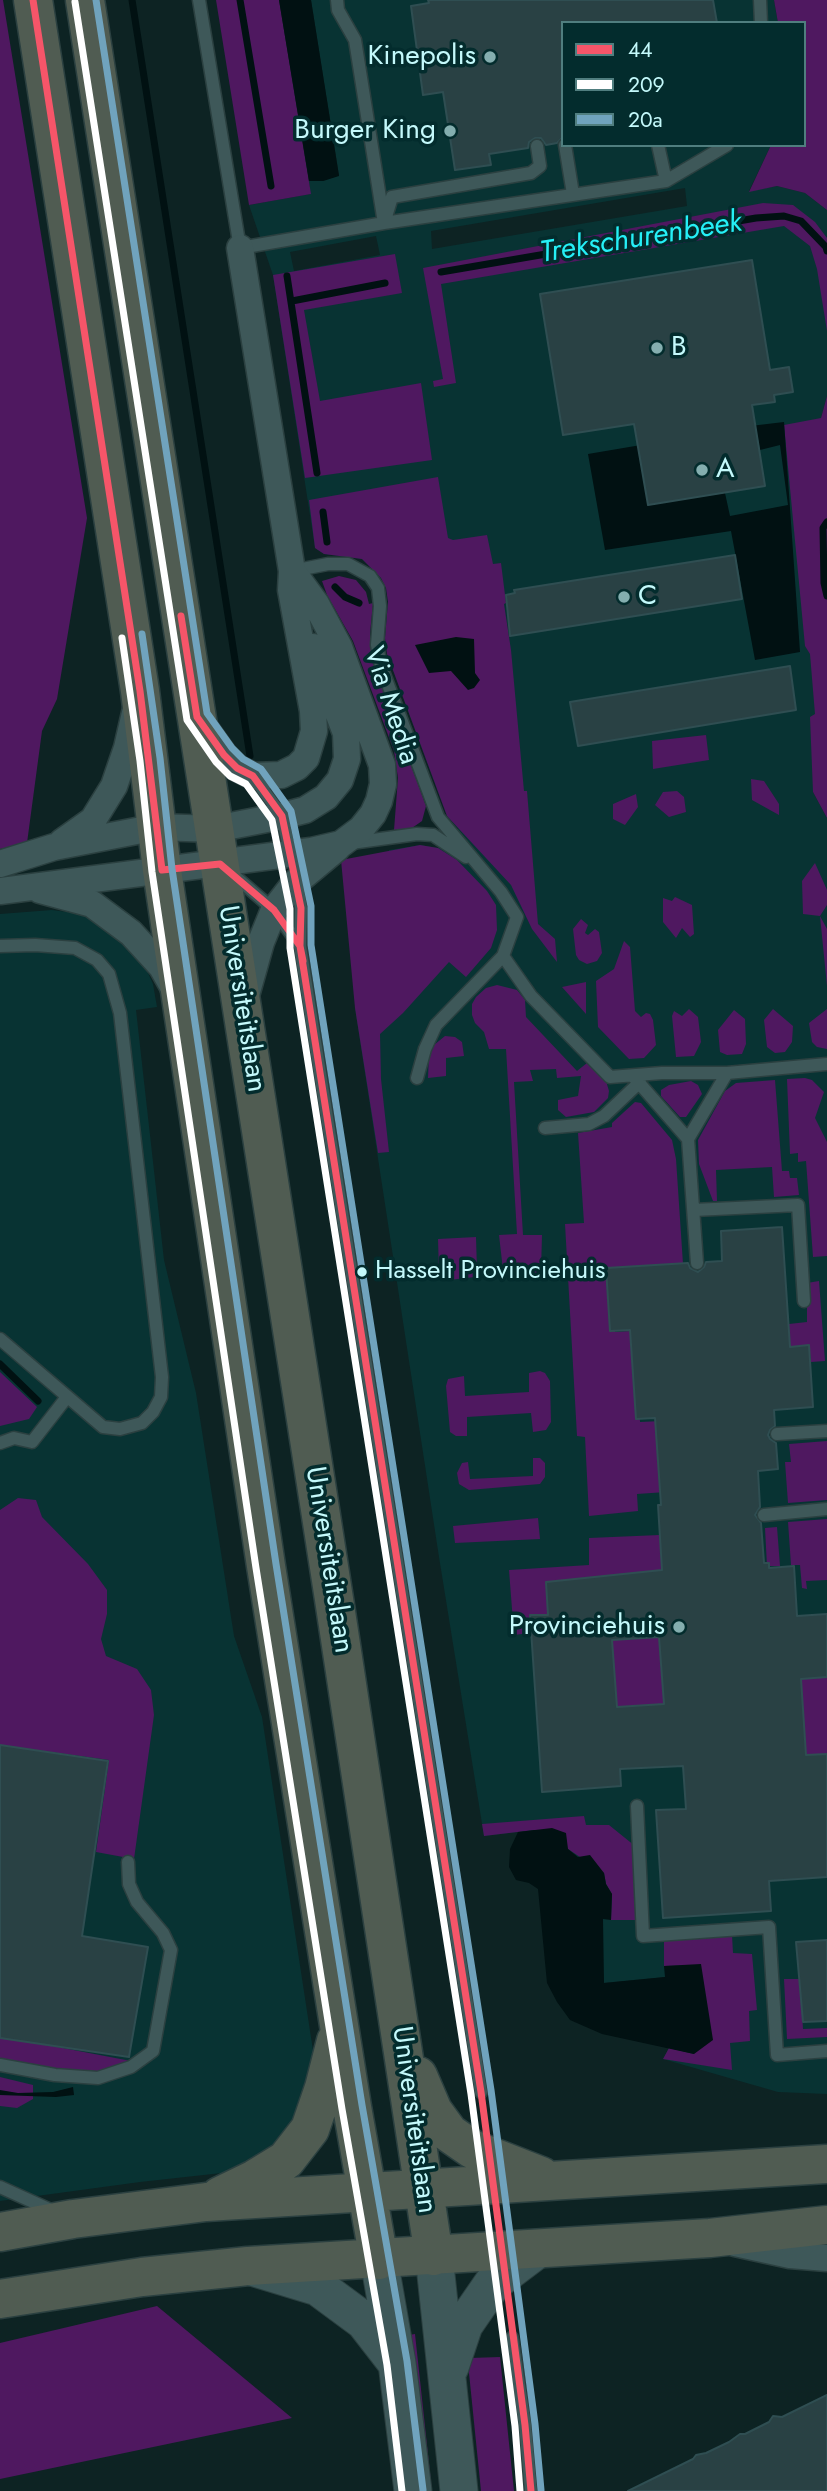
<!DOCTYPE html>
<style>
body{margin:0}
#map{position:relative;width:827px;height:2491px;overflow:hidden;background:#0d2323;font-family:Jost,sans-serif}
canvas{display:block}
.legend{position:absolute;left:561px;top:21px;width:245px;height:126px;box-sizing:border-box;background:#032c2d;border:2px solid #507e7f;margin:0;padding:9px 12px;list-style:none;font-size:21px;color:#c4f9fb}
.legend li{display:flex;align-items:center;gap:14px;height:35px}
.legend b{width:35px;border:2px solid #507e7f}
</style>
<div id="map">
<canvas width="827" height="2491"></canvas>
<ul class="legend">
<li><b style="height:9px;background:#f65569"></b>44</li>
<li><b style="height:9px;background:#fff"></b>209</li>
<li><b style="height:9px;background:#70a3bd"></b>20a</li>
</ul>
</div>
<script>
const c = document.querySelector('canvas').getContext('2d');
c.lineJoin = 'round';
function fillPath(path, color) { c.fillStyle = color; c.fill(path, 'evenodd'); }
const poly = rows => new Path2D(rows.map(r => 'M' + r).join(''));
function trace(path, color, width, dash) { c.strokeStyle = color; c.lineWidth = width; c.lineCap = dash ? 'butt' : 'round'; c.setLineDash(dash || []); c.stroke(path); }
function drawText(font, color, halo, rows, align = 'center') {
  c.font = font + ' Jost,sans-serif'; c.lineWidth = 7; c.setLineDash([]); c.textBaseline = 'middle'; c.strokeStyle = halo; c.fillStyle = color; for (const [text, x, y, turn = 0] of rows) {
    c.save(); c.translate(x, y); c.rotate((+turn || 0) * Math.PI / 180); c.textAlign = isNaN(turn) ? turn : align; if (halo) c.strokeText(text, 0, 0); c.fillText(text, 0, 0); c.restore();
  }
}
fillPath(poly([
 [311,0,774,0,778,23,563,23,563,145,771,145,749,191,777,186,805,193,827,210,827,396,815,440,827,502,827,782,813,792,827,818,827,2094,778,2092,663,2059,669,2048,694,2054,665,1966,665,1977,603,1983,603,1919,610,1919,534,1830,484,1836,439,1557,355,1008,389,850,420,845,438,848,458,829,447,816,387,654,385,638,388,602,386,588,381,578,362,559,324,554,315,548,273,275,249,205,310,194,309,181,323,181,339,175],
 [685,188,687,206,432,249,431,231],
 [376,236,380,255,294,271,290,252],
 [52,910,83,914,116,930,142,959,153,984,157,1007,136,1010,164,1260,196,1393,234,1636,262,1717,314,2057,300,2130,240,2171,140,2182,0,2201,0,914]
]), '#083333');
fillPath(poly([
 [0,0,3,0,87,518,57,699,42,731,27,843,0,849],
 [216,0,279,0,311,194,249,205],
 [774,0,827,0,827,210,805,193,777,186,749,192,771,145,804,145,804,23,778,23],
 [763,203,793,205,815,222,827,238,827,331,817,269,810,246,784,226,441,284,456,383,434,387,433,381,443,379,423,268],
 [395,254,402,293,304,310,320,401,421,383,432,460,305,478,273,275],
 [827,396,827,818,813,792,810,717,815,714,810,654,805,646,784,425,821,418],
 [438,477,448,538,453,540,487,535,493,564,501,563,506,603,504,604,511,650,524,791,527,791,538,924,555,939,557,962,532,929,511,885,447,816,387,654,385,638,388,602,386,588,381,578,362,559,324,554,315,548,309,500],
 [339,576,356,580,366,592,369,604,373,603,370,634,372,660,426,806,422,821,412,828,394,830,398,778,394,751,353,641,327,595,322,581],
 [706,735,709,760,653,769,652,741],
 [751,779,764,781,779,804,779,815,752,800],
 [677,791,684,797,686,812,669,817,655,805,663,792],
 [636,794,638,807,625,825,613,819,613,804],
 [420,845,438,848,457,860,487,891,496,905,497,930,491,948,466,977,449,962,403,1013,380,1034,381,1079,389,1152,378,1153,355,1008,341,860],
 [815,863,827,890,827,905,820,916,827,929,827,986,820,916,803,914,802,881],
 [675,897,692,905,694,934,690,937,682,928,676,938,663,922,663,898,672,901],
 [581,919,588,925,585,933,588,935,595,929,599,932,602,953,597,961,587,964,579,960,576,955,573,929],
 [624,941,630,947,635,1011,641,1017,646,1013,650,1014,653,1020,656,1045,644,1058,629,1059,598,1027,596,981,614,969],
 [586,982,586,1014,562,987],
 [497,985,517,990,525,1000,526,1017,577,1071,587,1063,606,1081,609,1091,608,1098,594,1112,566,1117,558,1110,558,1100,578,1096,581,1076,557,1078,556,1069,530,1070,533,1081,514,1082,523,1235,542,1235,541,1271,534,1276,506,1277,503,1270,499,1235,517,1234,506,1049,489,1049,484,1032,475,1023,472,1015,472,1004,476,997,486,988],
 [689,1009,698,1017,701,1042,694,1056,676,1057,672,1016,674,1011,682,1016],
 [773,1009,793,1026,792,1042,785,1052,775,1053,767,1047,764,1020],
 [827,1009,827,1049,817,1047,812,1042,809,1023],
 [734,1010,745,1019,746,1044,742,1054,727,1055,720,1052,718,1030],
 [445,1036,455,1037,462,1042,464,1056,446,1058,446,1076,428,1078,429,1054,434,1045],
 [805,1078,812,1080,824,1092,815,1118,827,1142,827,1256,813,1257,806,1161,798,1162,798,1153,790,1154,787,1079],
 [775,1080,782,1171,789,1171,790,1178,797,1178,799,1195,774,1197,772,1167,716,1170,717,1201,713,1201,699,1164,698,1140,725,1091,736,1083],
 [691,1081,698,1085,702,1094,686,1117,680,1117,661,1096,661,1090,669,1085],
 [635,1102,641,1103,672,1140,676,1159,683,1264,611,1268,615,1332,662,1329,637,1358,640,1422,662,1421,666,1492,637,1494,638,1511,589,1516,585,1437,577,1436,565,1224,584,1223,578,1133,612,1127,612,1123],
 [476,1237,477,1270,475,1277,449,1280,442,1277,439,1272,438,1239],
 [819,1281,825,1361,811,1362,809,1345,790,1347,789,1324,807,1322,807,1283],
 [540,1371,545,1373,550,1381,551,1422,546,1430,533,1432,531,1413,467,1417,467,1436,456,1436,450,1432,446,1386,448,1379,464,1376,465,1396,529,1392,529,1373],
 [0,1372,37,1407,29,1419,0,1426],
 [827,1441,827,1500,788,1503,785,1462,791,1462,789,1444],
 [533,1458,540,1458,545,1463,545,1477,540,1484,469,1490,459,1484,457,1473,462,1463,468,1462,470,1479,533,1476],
 [18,1498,36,1500,42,1517,88,1564,107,1590,107,1614,101,1639,106,1656,137,1669,151,1690,154,1715,134,1859,96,1852,109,1760,0,1745,0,1510],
 [538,1518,540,1539,455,1543,453,1526],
 [827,1519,827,1580,806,1581,807,1589,802,1588,800,1565,791,1565,788,1522],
 [777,1527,780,1566,767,1566,765,1528],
 [683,1534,685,1568,548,1615,531,1616,530,1633,514,1635,509,1570,589,1565,589,1538],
 [659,1637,664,1704,617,1707,612,1640],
 [827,1677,827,1754,806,1755,801,1679],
 [584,1816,586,1825,609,1825,635,1846,638,1920,611,1920,612,1894,606,1884,604,1873,568,1849,534,1830,484,1836,482,1824],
 [732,1935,733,1953,752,1954,757,2010,749,2011,750,2041,730,2043,732,2070,663,2059,669,2048,694,2054,701,1965,664,1966,664,1939],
 [784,1979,800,1979,803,2029,827,2028,827,2037,787,2039],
 [0,2036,131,2061,93,2075,0,2058],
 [0,2077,33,2085,33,2099,17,2108,0,2106],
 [157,2306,292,2418,0,2479,0,2343],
 [415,2334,432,2491,422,2491,403,2336],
 [500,2357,514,2491,481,2491,469,2373,470,2358]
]), '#4f1860');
fillPath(poly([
 [279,0,311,0,339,176,323,181,309,181],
 [784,422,800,652,755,660,731,531,605,550,588,454,641,445,639,453,648,505,725,493,730,516,788,505,780,445,760,450,757,434,745,436,742,427],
 [456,637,474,639,475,673,480,680,474,688,468,690,451,671,429,673,415,645],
 [552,1828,566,1833,568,1849,578,1857,590,1855,604,1873,606,1884,612,1894,611,1920,603,1919,604,1983,665,1977,664,1966,701,1964,713,2040,694,2054,602,2034,570,2020,557,2002,547,1983,538,1889,529,1883,516,1880,509,1867,510,1849,518,1832],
 [73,2087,74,2095,56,2097,0,2095,0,2090,18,2093,53,2092]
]), '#011112');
trace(poly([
 [132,0,250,756],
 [240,0,271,186],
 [441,272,756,218,784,216,801,221,826,247,827,251],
 [287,276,317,473],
 [292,301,385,283],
 [323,512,327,542],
 [827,522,823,528,824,583,827,596],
 [335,587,345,597,359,603],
 [0,1364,38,1401]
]), '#011112', 7);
const building = poly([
 [428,0,713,0,717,23,563,23,563,137,557,143,546,145,541,138,535,138,529,142,528,148,489,154,491,165,455,170,443,92,423,95,411,6,429,3,428,0],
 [752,260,770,370,789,367,793,392,774,395,775,402,752,405,765,486,648,505,634,424,563,435,540,294,752,260],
 [735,555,742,599,510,636,506,595,515,593,514,590,735,555],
 [790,666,796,710,578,746,570,702,790,666],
 [782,1227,790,1347,809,1345,813,1407,774,1410,775,1426,770,1430,768,1435,770,1439,776,1443,778,1469,758,1471,760,1507,755,1515,761,1523,764,1563,769,1563,769,1568,794,1566,797,1616,827,1614,827,1677,801,1679,806,1755,827,1754,827,1877,769,1881,771,1911,663,1918,656,1810,686,1809,683,1766,620,1769,621,1786,542,1792,530,1615,548,1615,546,1582,662,1570,658,1505,661,1505,655,1418,636,1419,630,1330,610,1331,606,1268,688,1263,690,1268,698,1272,704,1267,706,1262,722,1261,721,1231,782,1227],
 [659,1637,664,1704,617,1707,612,1640,659,1637],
 [0,1745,108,1761,82,1936,148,1947,129,2057,0,2038,0,1745],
 [827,1940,827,2021,803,2022,796,1942,827,1940],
 [827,2395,827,2491,628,2491,693,2459,696,2455,706,2453,729,2442,740,2434,745,2434,769,2422,773,2416,782,2417,827,2395]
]);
fillPath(building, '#294144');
trace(building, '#2f4e52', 2);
const service = poly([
 [199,0,240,248,384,223,666,181,727,145],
 [337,0,338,10,355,40,384,223],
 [760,0,761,23],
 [565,145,573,194],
 [658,145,666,181],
 [385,220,392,197,531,173,540,166,537,146],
 [292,571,328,564,348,564,370,576,378,588,380,606,377,645,381,666,438,817,501,892,517,917,503,956,436,1025,425,1049,417,1078],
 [253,776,282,816,291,856],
 [351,843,417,834,433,835,466,857],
 [230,872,274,910,300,946,481,2092],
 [297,884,301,908,300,946],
 [0,946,35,945,75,948,97,960,109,974,120,1013,162,1377,161,1397,153,1412,142,1423,120,1429,103,1427,0,1339],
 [503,956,531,996,610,1077,662,1073,727,1073,827,1064],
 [633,1076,688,1139,727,1073],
 [545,1128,589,1124,604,1116,640,1082],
 [688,1139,697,1263],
 [694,1210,798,1205,804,1301],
 [777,1434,827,1431],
 [0,1443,14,1438,32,1442,67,1397],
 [764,1515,827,1509],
 [637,1806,643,1936,769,1927,777,2055,827,2051],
 [0,2065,55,2075,98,2078,131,2067,153,2051,171,1950,163,1933,137,1902,129,1884,128,1862],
 [0,2187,53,2211],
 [512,2338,525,2425,531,2491]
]);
const minor = poly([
 [202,724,224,755,237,768,253,776,281,775,297,767,306,758,314,731,313,711,291,590,292,571,240,248],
 [62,842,93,820,114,786,127,748,135,713],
 [0,864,54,847,157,827,215,829,282,816,305,810,326,797,340,780,347,759,346,733,313,647],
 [40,890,92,904,131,933,162,967,175,990],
 [0,891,311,851,341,844,361,829,373,814,379,801,383,784,382,765,339,647,316,604,292,571],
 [245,999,261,942,274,910,295,883,337,848],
 [735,2243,790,2255,827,2258]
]);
const secondary = poly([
 [434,2256,459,2491],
 [379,2260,397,2363,413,2491],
 [252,2267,318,2287,364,2321,395,2361],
 [450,2367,464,2325,493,2283,538,2249]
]);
const trunk = poly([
 [33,0,140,691,162,870,266,1566,352,2107,379,2260],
 [85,0,334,1599,434,2256],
 [418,2076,433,2111,449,2133,472,2149,541,2176],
 [220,2196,255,2179,286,2160,310,2129,324,2088,336,2041],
 [0,2232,73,2219,206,2202,827,2164],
 [0,2299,142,2277,248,2266,710,2238,827,2225]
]);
trace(service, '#2b4040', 15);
trace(minor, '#2b4040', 29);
trace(secondary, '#2b4040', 39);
trace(trunk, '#2b4040', 41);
trace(service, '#3e5859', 12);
trace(minor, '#3e5859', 26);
trace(secondary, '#3e5859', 37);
trace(trunk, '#505c52', 38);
trace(poly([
 [33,0,140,691,162,870,220,864,274,910,300,946,481,2092,525,2425,531,2491],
 [181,616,197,717,224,755,237,768,253,776,282,816,301,908,300,946,303,961]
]), '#f65569', 7);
trace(poly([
 [75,2,187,720,216,762,230,776,246,784,272,820,290,909,290,948,471,2094,515,2426,520,2491],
 [122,638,140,761,152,872,256,1568,342,2109,387,2365,402,2491]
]), '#fff', 7);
trace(poly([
 [96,0,207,713,232,748,243,759,261,769,291,811,311,906,311,945,491,2090,535,2424,541,2490],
 [142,634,160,758,172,869,276,1564,362,2105,407,2361,423,2490]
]), '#70a3bd', 7);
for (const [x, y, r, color] of [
 [490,57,7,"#84aeaf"],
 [450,131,7,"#84aeaf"],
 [657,348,7,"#84aeaf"],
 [702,470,7,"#84aeaf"],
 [624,597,7,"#84aeaf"],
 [362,1272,6,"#c4f9fb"],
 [679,1627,7,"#84aeaf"]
]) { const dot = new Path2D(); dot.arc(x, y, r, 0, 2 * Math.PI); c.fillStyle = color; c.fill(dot); trace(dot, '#032c2d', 2.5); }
drawText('26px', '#c4f9fb', '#032c2d', [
 ["Hasselt Provinciehuis",375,1272]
], 'left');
drawText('28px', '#c4f9fb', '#032c2d', [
 ["Kinepolis",476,57],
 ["Burger King",436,131],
 ["B",671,348,"left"],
 ["A",716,470,"left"],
 ["C",638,597,"left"],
 ["Provinciehuis",665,1627]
], 'right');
drawText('28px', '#c4f9fb', '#032c2d', [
 ["Via Media",390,706,72],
 ["Universiteitslaan",241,999,81],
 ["Universiteitslaan",328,1560,81],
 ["Universiteitslaan",413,2120,82]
]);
drawText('italic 30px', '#25eff6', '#032c2d', [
 ["Trekschurenbeek",641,239,-9]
]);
</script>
